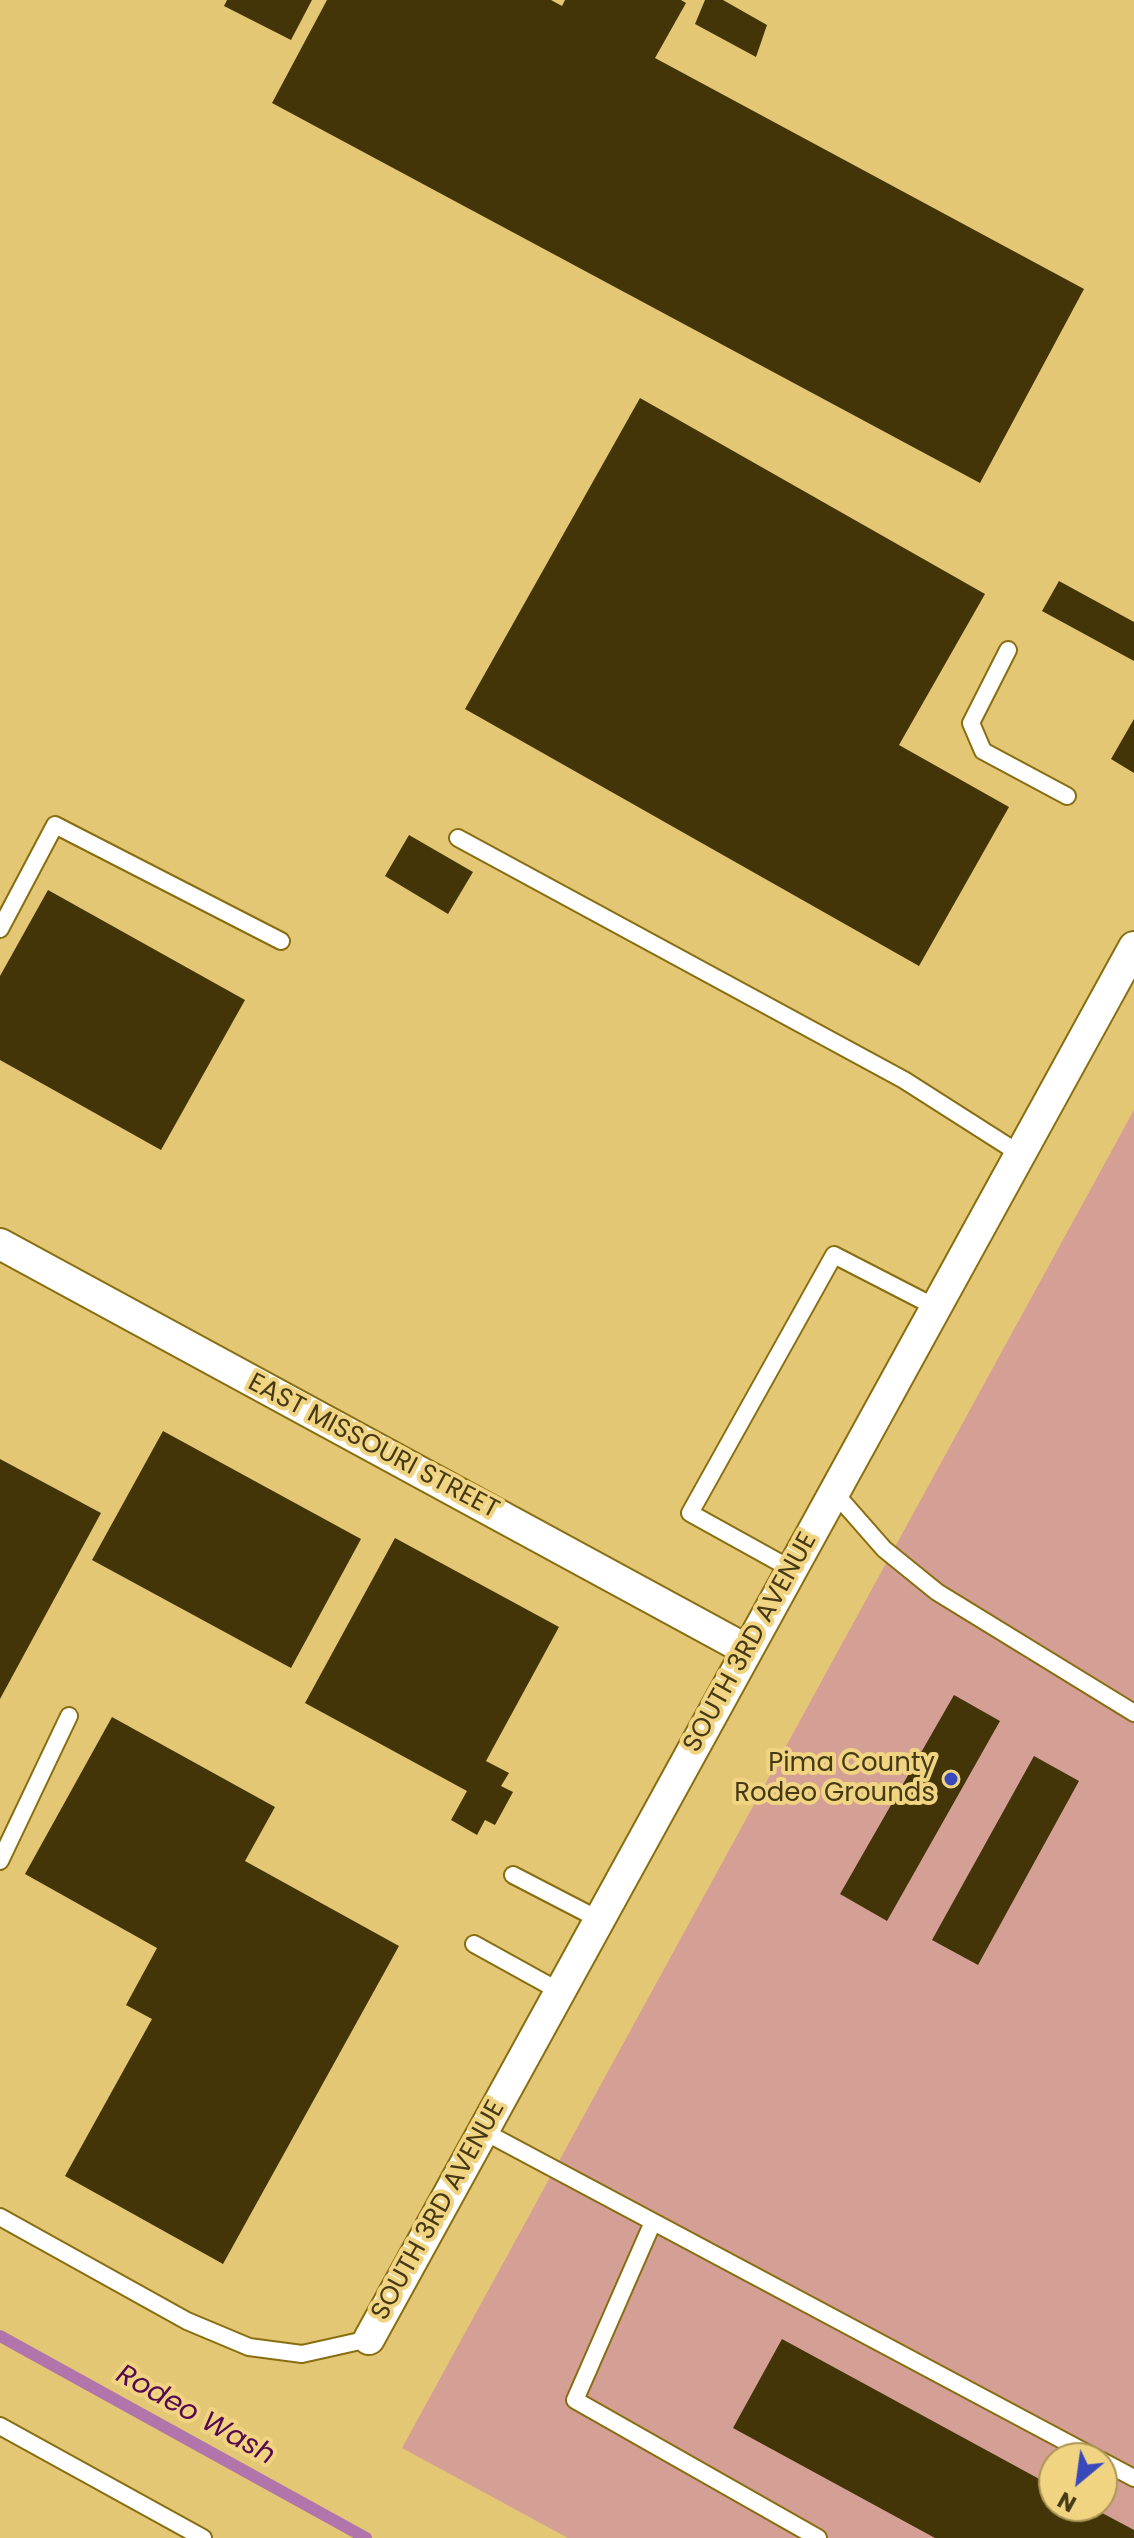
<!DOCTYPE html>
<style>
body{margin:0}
#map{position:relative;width:1134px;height:2538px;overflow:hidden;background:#e3c774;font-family:Poppins,sans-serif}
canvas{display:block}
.north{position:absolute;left:1038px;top:2442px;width:80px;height:80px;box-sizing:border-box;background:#f0d481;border:2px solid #ac9656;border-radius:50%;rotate:209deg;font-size:22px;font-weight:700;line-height:32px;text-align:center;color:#453916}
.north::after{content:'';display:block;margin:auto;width:28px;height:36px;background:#3849bc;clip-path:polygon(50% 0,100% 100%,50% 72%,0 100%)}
</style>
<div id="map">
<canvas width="1134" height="2538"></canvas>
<div class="north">N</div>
</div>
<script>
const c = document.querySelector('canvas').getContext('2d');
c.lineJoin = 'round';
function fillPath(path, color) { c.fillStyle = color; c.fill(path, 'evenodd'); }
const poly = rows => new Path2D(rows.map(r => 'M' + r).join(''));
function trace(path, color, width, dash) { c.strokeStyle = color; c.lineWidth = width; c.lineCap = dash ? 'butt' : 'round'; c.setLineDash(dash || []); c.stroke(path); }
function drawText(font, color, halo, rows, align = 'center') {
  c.font = font + ' Poppins,sans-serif'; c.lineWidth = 8; c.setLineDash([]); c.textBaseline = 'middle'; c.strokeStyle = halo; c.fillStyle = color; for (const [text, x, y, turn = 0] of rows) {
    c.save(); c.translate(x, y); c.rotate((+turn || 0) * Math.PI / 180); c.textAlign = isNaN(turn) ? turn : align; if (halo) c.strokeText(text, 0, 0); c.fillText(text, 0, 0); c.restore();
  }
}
fillPath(poly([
 [1134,1110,1134,2538,568,2538,402,2448],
 [1054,2458,1102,2458,1102,2506,1054,2506]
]), '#d49f95');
trace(poly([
 [0,2336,366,2538]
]), '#b275ab', 12);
fillPath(poly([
 [227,0,312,0,291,40,224,6],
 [327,0,551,0,562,6,565,0,681,0,686,3,655,58,1084,289,980,483,272,103],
 [705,0,723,0,767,25,756,57,695,24],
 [640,398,985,594,899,745,1009,807,919,966,465,709],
 [1059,581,1134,622,1134,661,1042,611],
 [1134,719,1134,773,1111,759],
 [409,835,473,872,448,914,385,876],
 [48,890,245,1000,161,1150,0,1060,0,976],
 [163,1431,361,1539,291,1668,92,1560],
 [0,1459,101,1513,0,1699],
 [395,1538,559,1627,486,1761,509,1773,501,1786,513,1792,495,1825,485,1820,477,1835,451,1820,467,1791,305,1703],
 [954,1695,1000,1721,887,1921,840,1894],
 [112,1717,275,1807,245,1861,399,1946,223,2264,65,2176,152,2019,126,2005,157,1948,25,1874],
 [1034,1756,1079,1781,978,1965,932,1940],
 [782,2339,1054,2487,1054,2506,1089,2506,1134,2530,1134,2538,935,2538,733,2428]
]), '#433507');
const service = poly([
 [1008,650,971,723,983,751,1067,796],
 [458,838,904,1080,1020,1154],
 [0,929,55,825,281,941],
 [834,1492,884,1549,937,1592,1134,1713],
 [791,1569,690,1513,834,1255,935,1307],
 [0,1861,69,1716],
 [513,1875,598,1919],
 [474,1944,559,1991],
 [483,2131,1096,2458],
 [0,2217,187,2321,249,2347,302,2354,369,2339],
 [653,2222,575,2400,818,2538],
 [0,2426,203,2538],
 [1102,2461,1134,2478]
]);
const minor = poly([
 [0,1244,747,1650],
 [369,2339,1134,947]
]);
trace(service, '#896e11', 20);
trace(minor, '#896e11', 34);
trace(service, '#fff', 16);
trace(minor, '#fff', 30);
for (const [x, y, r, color] of [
 [951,1779,8,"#3849bc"]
]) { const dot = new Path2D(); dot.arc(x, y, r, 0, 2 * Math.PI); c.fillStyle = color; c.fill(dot); trace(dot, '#f0d481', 3); }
drawText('26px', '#453916', '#f0d481', [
 ["EAST MISSOURI STREET",373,1447,28],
 ["SOUTH 3RD AVENUE",751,1643,-61],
 ["SOUTH 3RD AVENUE",439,2211,-61]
]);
drawText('26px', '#453916', '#f0d481', [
 ["Pima County",935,1764],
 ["Rodeo Grounds",935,1794]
], 'right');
drawText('italic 28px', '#560951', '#f0d481', [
 ["Rodeo Wash",195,2416,29]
]);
</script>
